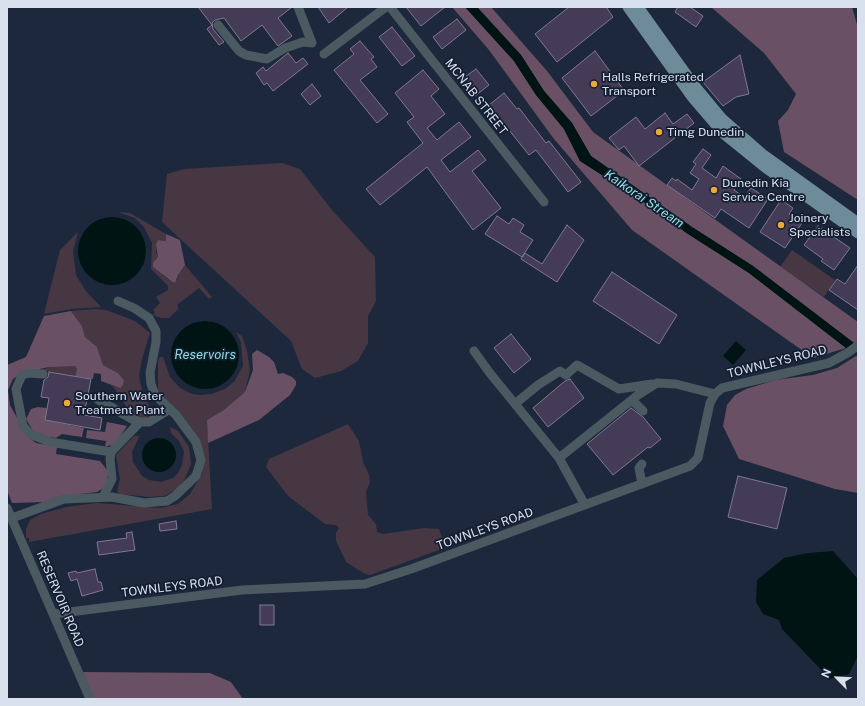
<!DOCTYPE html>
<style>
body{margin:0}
#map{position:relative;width:865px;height:706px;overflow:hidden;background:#1d283d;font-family:"Public Sans",sans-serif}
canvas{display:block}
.frame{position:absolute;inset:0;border:8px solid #d9e1ef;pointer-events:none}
.north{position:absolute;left:817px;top:658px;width:40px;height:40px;-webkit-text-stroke:3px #141e32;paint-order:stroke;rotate:294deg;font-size:11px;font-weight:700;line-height:16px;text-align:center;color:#d9e1ef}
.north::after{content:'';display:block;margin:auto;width:14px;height:18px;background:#d9e1ef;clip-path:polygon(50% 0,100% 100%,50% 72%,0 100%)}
</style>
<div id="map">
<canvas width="865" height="706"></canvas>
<div class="frame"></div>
<div class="north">N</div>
</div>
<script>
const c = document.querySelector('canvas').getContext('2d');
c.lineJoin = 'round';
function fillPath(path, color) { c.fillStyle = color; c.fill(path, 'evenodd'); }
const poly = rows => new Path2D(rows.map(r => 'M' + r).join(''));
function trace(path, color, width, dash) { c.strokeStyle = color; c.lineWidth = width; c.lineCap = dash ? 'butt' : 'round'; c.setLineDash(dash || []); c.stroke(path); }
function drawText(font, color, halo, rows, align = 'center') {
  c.font = font + ' "Public Sans",sans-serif'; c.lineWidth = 3.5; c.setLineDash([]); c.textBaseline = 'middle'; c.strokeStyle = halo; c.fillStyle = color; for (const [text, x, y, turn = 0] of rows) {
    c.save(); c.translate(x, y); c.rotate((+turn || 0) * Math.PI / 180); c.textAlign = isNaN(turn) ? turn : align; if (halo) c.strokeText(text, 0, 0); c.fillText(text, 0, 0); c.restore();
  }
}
fillPath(poly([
 [282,163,300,169,332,210,375,257,376,301,368,316,368,343,358,361,341,371,315,378,302,369,291,341,162,222,167,174,184,169],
 [118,212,130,213,166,234,166,241,158,240,156,251,158,257,153,264,153,267,170,281,177,280,178,275,185,265,212,297,209,299,199,288,177,305,179,308,169,318,161,318,153,315,155,312,153,310,160,303,156,297,168,290,168,286,151,269,152,243,144,227,135,218],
 [78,232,73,251,76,275,85,290,101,307,71,309,44,314,60,250],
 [792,250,835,280,824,297,780,267],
 [94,309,106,310,135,321,150,333,142,359,139,376,142,390,152,413,146,418,140,418,132,415,114,388,110,385,117,387,124,380,118,373,103,365,97,347,85,337,82,326,71,311],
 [236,332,242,336,247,351,250,370,245,392,225,410,207,420,212,509,29,542,29,538,26,538,26,529,30,520,41,514,66,507,97,503,160,508,178,504,190,494,202,474,204,456,162,400,158,391,158,361,160,357,163,357,170,377,180,388,192,394,200,395,211,394,225,389,234,382,243,366,241,342],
 [56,365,75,366,77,369,75,376,41,370],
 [348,424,359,441,363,462,369,475,370,482,366,492,368,515,376,524,377,532,383,534,424,528,439,529,444,543,439,550,370,575,365,574,346,562,336,541,336,533,339,528,336,525,325,524,288,496,266,467,269,459],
 [170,427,178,431,189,447,191,464,184,481,176,490,164,496,150,497,119,494,117,491,120,479,116,455,134,436,139,436,139,437,132,452,133,462,142,476,149,480,161,482,173,478,178,473,182,465,184,451,179,441,171,433]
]), '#463743');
fillPath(poly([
 [452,7,465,7,514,61,536,95,564,129,580,161,635,196,688,234,749,273,846,348,813,358,632,230,554,139,489,50],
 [477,7,491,7,547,71,593,132,858,322,858,340,854,343,753,266,692,227,591,156,572,123,544,91,521,55],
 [711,7,852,7,858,28,858,200,784,152,778,121,788,110,796,94,764,53],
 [166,234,180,240,185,265,178,275,175,283,171,281,153,267,153,263,158,257,156,245,158,240,166,241],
 [71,311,82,326,85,337,97,347,103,365,118,373,124,380,123,385,120,388,101,381,101,374,94,373,93,379,75,376,77,369,75,366,49,367,22,373,13,379,8,390,10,405,27,436,36,443,57,447,56,454,100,461,107,470,107,483,102,489,97,492,63,496,46,502,12,503,7,490,7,365,26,357,44,316],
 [257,350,269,357,274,362,278,374,283,373,292,377,296,381,296,385,290,395,259,420,208,443,207,420,224,410,245,392,253,370,252,354],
 [856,356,858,357,858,493,835,489,739,459,723,426,727,405,735,395,746,389,775,380,813,375,837,368],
 [38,407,47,408,45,420,84,428,82,437,62,434,56,438,42,436,33,431,26,419,31,409],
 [107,422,127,426,115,444,105,447,106,441,86,438,87,430,105,432],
 [83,672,210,673,231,682,243,699,94,699]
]), '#6a5065');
fillPath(poly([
 [465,7,477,7,521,55,544,91,572,123,591,156,692,227,753,266,854,343,846,348,749,273,688,234,635,196,580,161,564,129,536,95,514,61],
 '78 251a34 34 0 1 1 68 0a34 34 0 1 1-68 0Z',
 '171 355a34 34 0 1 1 68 0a34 34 0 1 1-68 0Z',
 [736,341,746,350,733,365,723,356],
 '142 455a17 17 0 1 1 34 0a17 17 0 1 1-34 0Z',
 [833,551,858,579,858,656,849,674,830,679,782,629,779,620,763,614,756,602,757,580,784,558,808,553]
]), '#011414');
const building = poly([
 [198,7,292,7,278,18,292,36,278,46,262,25,241,41,224,18,215,20,212,23,213,29,224,42,219,45,207,29,212,25,198,7],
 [318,7,348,7,329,23,318,7],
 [406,7,445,7,421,26,406,7],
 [569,7,606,7,613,17,557,62,535,34,569,7],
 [678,7,690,7,703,16,696,27,675,12,678,7],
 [457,19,466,30,442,49,433,37,457,19],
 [392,27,415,56,402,66,379,37,392,27],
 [360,41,374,57,371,59,377,67,360,80,388,114,377,123,334,70,354,54,350,49,360,41],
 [595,51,623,89,620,92,621,93,591,116,562,78,595,51],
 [288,53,296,63,303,58,308,64,273,91,267,83,264,85,256,73,263,67,266,71,288,53],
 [740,55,749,94,736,97,723,106,703,82,740,55],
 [476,69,489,85,475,96,462,79,476,69],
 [423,70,439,89,431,96,445,114,427,128,437,140,459,122,471,137,441,160,450,172,478,150,486,160,472,171,501,208,473,230,427,167,380,205,366,189,423,143,407,122,414,117,395,93,423,70],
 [312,84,321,96,310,105,301,94,312,84],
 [504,93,517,109,519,108,546,143,549,141,581,182,568,192,536,150,529,155,489,105,504,93],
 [665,113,673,124,687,114,694,123,639,166,624,146,619,150,609,138,636,117,645,129,665,113],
 [703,149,711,155,702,168,716,178,723,166,741,179,734,190,744,197,751,188,768,199,749,228,721,209,715,218,667,185,672,178,676,181,677,179,692,190,699,179,690,173,696,164,693,162,703,149],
 [781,200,793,208,789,214,802,223,785,248,760,232,781,200],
 [497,216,509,224,513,218,524,225,520,232,533,240,522,257,485,234,497,216],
 [567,225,584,240,557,282,521,259,525,253,542,264,567,225],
 [818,226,850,248,834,270,821,261,823,259,804,245,818,226],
 [858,265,858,310,829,290,837,279,845,284,858,265],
 [612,272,677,315,659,344,593,301,612,272],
 [511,334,531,359,514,373,494,348,511,334],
 [49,372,91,379,84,415,102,418,100,430,45,420,49,398,41,397,44,380,48,377,49,372],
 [570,379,584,398,548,427,533,408,565,381,570,379],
 [631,408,643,417,661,439,650,448,648,447,613,475,587,444,631,408],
 [738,476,787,488,777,529,728,517,738,476],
 [176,521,177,529,160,531,159,524,176,521],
 [132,532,135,550,99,555,97,542,127,538,126,533,132,532],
 [95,569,98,582,101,582,103,590,82,596,77,579,71,581,68,573,76,571,77,573,95,569],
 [260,605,274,605,274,625,260,625,260,605]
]);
fillPath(building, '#443b56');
trace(building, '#807893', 1);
trace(poly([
 [390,7,544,202],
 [218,25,239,51,246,55,267,59,285,48,303,42,312,43,298,7],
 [324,54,386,7],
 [474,351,489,372,559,458,585,505],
 [43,374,30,373,22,375,16,389,23,426,30,434,50,442,111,452],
 [97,399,132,419,140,422,149,422,170,409],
 [632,400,643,411],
 [516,403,538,385,560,371,566,375,577,365,619,389,652,384],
 [559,458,638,395,657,383,676,384,715,394],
 [642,464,639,468,642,484],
 [103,497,112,479,110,459,111,452,140,422],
 [7,508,90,699],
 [12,518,64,499,112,497,144,503,167,501,175,496,196,476,201,460,196,442,176,415,155,395,151,384,150,373,156,342,156,331,149,318,134,308,118,301],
 [54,614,242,590,365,584,411,569,690,466,698,458,710,403,715,394,722,388,829,363,849,352,858,345]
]), '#4b5a61', 9);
trace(poly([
 [628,7,693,98,723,133,765,167,858,233],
 [638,7,693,84,722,119,762,154,858,223]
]), '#6d8b99', 11);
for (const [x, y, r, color] of [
 [594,84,4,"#eba939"],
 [659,132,4,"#eba939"],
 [714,190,4,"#eba939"],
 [781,225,4,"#eba939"],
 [67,403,4,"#eba939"]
]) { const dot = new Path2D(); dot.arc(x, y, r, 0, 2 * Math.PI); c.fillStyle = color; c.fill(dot); trace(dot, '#141e32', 1.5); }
drawText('12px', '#d9e1ef', '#141e32', [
 ["Halls Refrigerated",602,77],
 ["Transport",602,91],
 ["Timg Dunedin",667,132],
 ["Dunedin Kia",722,183],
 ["Service Centre",722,197],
 ["Joinery",789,218],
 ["Specialists",789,232],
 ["Southern Water",75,396],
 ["Treatment Plant",75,410]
], 'left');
drawText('12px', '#d9e1ef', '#141e32', [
 ["MCNAB STREET",476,97,52],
 ["TOWNLEYS ROAD",777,362,-14],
 ["TOWNLEYS ROAD",485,529,-20],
 ["TOWNLEYS ROAD",172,587,-7],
 ["RESERVOIR ROAD",60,599,67]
]);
drawText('italic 13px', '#91dfde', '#141e32', [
 ["Kaikorai Stream",644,199,34],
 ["Reservoirs",205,355]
]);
</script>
